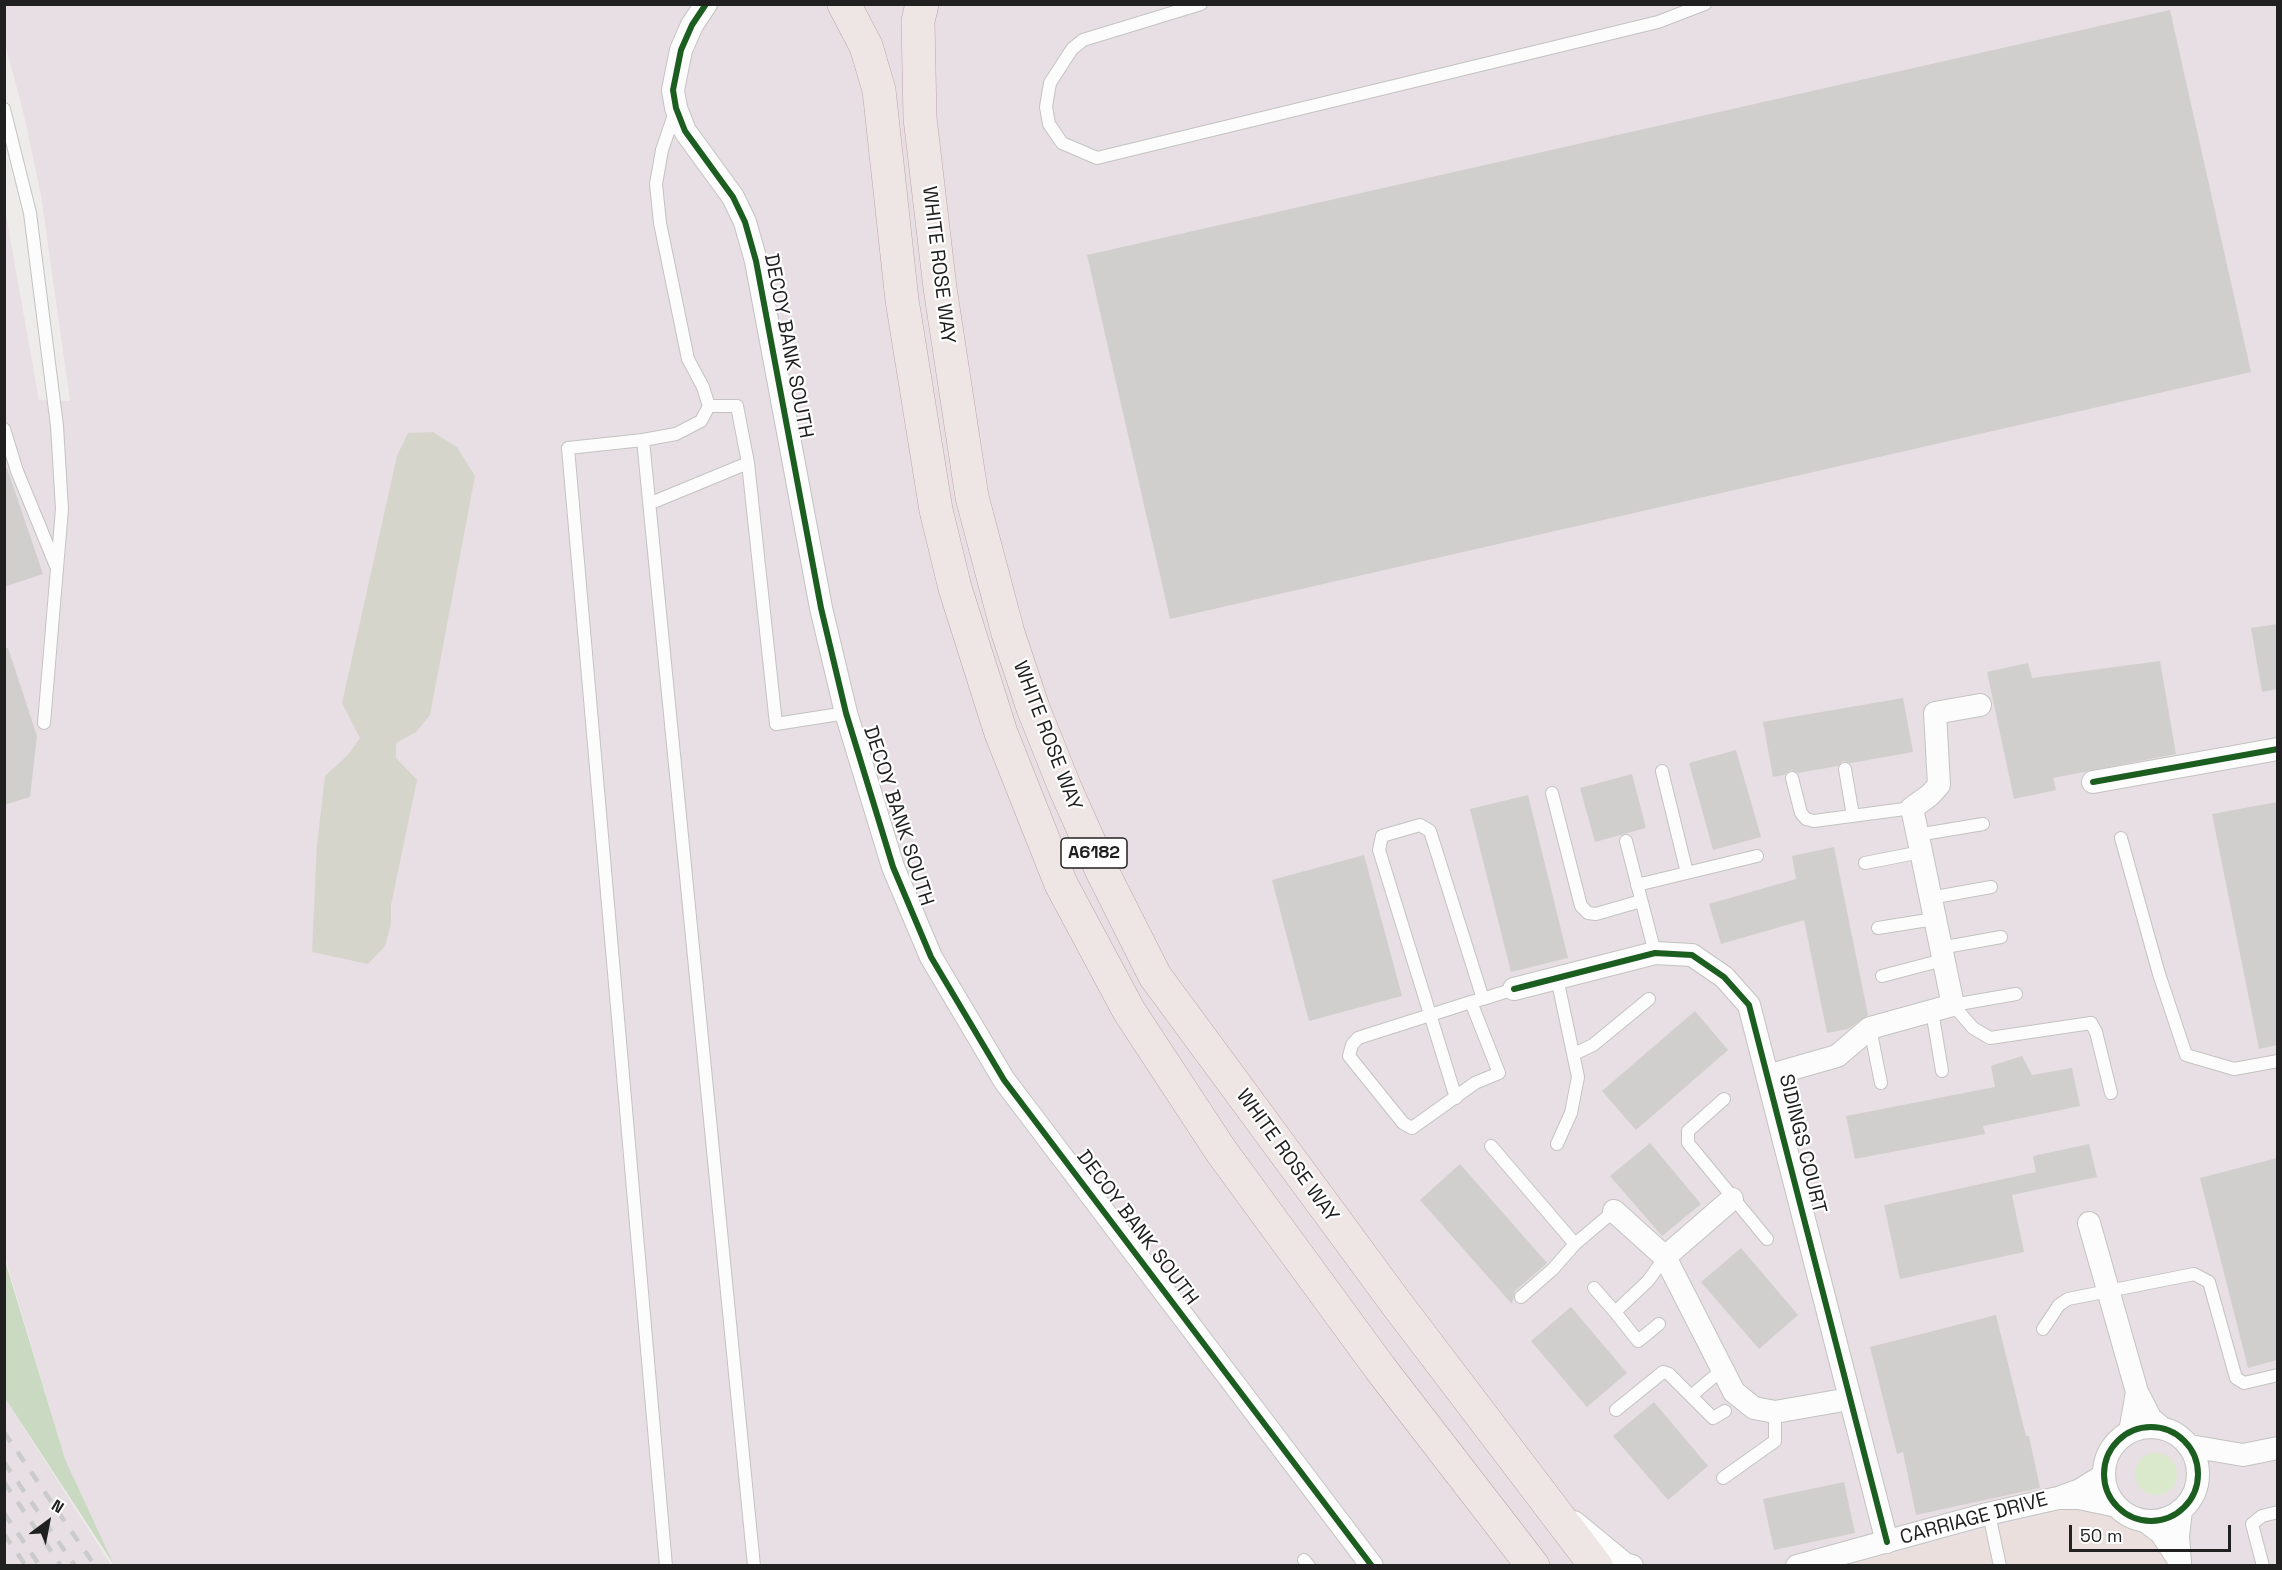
<!DOCTYPE html>
<style>
body{margin:0}
#map{position:relative;width:2282px;height:1570px;overflow:hidden;background:#eeecea;font-family:"Space Grotesk",sans-serif}
canvas{display:block}
.frame{position:absolute;inset:0;border:6px solid #202020;pointer-events:none}
.north{position:absolute;left:18px;top:1492px;width:60px;height:60px;-webkit-text-stroke:4px #fff;paint-order:stroke;rotate:32deg;font-size:16px;font-weight:700;line-height:24px;text-align:center;color:#202020}
.north::after{content:'';display:block;margin:auto;width:21px;height:27px;background:#202020;clip-path:polygon(50% 0,100% 100%,50% 72%,0 100%)}
.scale{position:absolute;left:2069px;top:1525px;width:162px;height:27px;box-sizing:border-box;border:3px solid #202020;border-top:0;padding-left:8px;font-size:18px;line-height:21px;white-space:nowrap;color:#202020;-webkit-text-stroke:4px #fff;paint-order:stroke}
</style>
<div id="map">
<canvas width="2282" height="1570"></canvas>
<div class="frame"></div>
<div class="north">N</div>
<div class="scale">50 m</div>
</div>
<script>
const c = document.querySelector('canvas').getContext('2d');
c.lineJoin = 'round';
function fillPath(path, color) { c.fillStyle = color; c.fill(path, 'evenodd'); }
const poly = rows => new Path2D(rows.map(r => 'M' + r).join(''));
function trace(path, color, width, dash) { c.strokeStyle = color; c.lineWidth = width; c.lineCap = dash ? 'butt' : 'round'; c.setLineDash(dash || []); c.stroke(path); }
function drawText(font, color, halo, rows, align = 'center') {
  c.font = font + ' "Space Grotesk",sans-serif'; c.lineWidth = 4.5; c.setLineDash([]); c.textBaseline = 'middle'; c.strokeStyle = halo; c.fillStyle = color; for (const [text, x, y, turn = 0] of rows) {
    c.save(); c.translate(x, y); c.rotate((+turn || 0) * Math.PI / 180); c.textAlign = isNaN(turn) ? turn : align; if (halo) c.strokeText(text, 0, 0); c.fillText(text, 0, 0); c.restore();
  }
}
fillPath(poly([
 [2084,1504,2178,1552,2183,1566,1842,1566]
]), '#eadfdd');
fillPath(poly([
 [5,5,2277,5,2277,1565,2183,1565,2178,1552,2084,1504,1842,1566,114,1565,65,1459,5,1257,4,204,39,400,70,401,41,195,23,111,5,44],
 [5,1398,111,1565,5,1565]
]), '#e7dfe3');
fillPath(poly([
 [433,432,457,447,475,476,430,715,416,732,396,743,396,758,417,780,391,905,391,924,385,946,368,964,312,952,317,845,325,776,348,755,360,738,342,703,397,456,408,433]
]), '#d6d5cc');
fillPath(poly([
 '2135 1474a21 21 0 1 1 42 0a21 21 0 1 1-42 0Z'
]), '#dae8cc');
fillPath(poly([
 [4,1257,65,1459,114,1565,5,1398]
]), '#cad9c2');
fillPath(poly([
 [2170,10,2251,372,1170,619,1087,255],
 [7,468,43,574,4,587,4,469],
 [2277,624,2277,689,2262,692,2251,628],
 [8,648,37,736,30,797,4,805,4,649],
 [2160,661,2176,754,2053,778,2056,790,2014,799,1987,672,2028,663,2032,678],
 [1903,698,1913,752,1851,763,1843,761,1838,766,1798,773,1791,770,1784,775,1773,777,1763,722],
 [1736,750,1761,837,1713,850,1689,763],
 [1632,774,1646,828,1595,842,1580,788],
 [1528,795,1568,958,1511,972,1470,809],
 [2277,802,2277,1045,2259,1049,2212,814],
 [1834,847,1868,1015,1848,1029,1827,1033,1804,920,1721,944,1709,904,1796,879,1792,856],
 [1364,855,1402,996,1309,1021,1272,880],
 [1695,1011,1728,1050,1636,1130,1602,1091],
 [2022,1056,2032,1075,2072,1068,2080,1106,1983,1126,1985,1134,1855,1159,1846,1116,1995,1087,1991,1066],
 [1650,1143,1701,1204,1662,1236,1610,1176],
 [2089,1144,2097,1177,2012,1195,2024,1252,1900,1279,1884,1205,2036,1172,2033,1156],
 [2277,1158,2277,1360,2248,1368,2200,1178],
 [1460,1164,1547,1263,1515,1291,1512,1304,1420,1200],
 [1741,1248,1798,1315,1759,1349,1701,1282],
 [1571,1307,1627,1373,1587,1407,1531,1341],
 [1996,1315,2026,1436,2029,1436,2040,1488,1916,1515,1903,1452,1897,1454,1870,1347],
 [1654,1402,1708,1466,1668,1500,1613,1436],
 [1844,1482,1855,1533,1774,1550,1763,1499]
]), '#d1cfcd');
const service = poly([
 [1201,4,1083,40,1072,49,1050,83,1046,107,1049,124,1062,143,1097,158,1658,22,1705,4],
 [4,109,30,213,57,426,62,509,44,723],
 [709,406,737,406,748,463,776,724,846,713],
 [4,429,17,471,56,566],
 [643,440,676,434,701,421,709,406,703,387,688,359,660,223,656,184,662,150,675,112],
 [651,503,748,463],
 [1845,769,1853,816],
 [1662,771,1687,873],
 [1792,778,1801,813,1806,819,1814,821,1912,808],
 [1552,793,1581,906,1588,913,1596,914,1641,901],
 [1917,835,1983,824],
 [2121,838,2159,974,2186,1055,2234,1069,2278,1061],
 [1626,841,1655,953],
 [1865,863,1921,852],
 [1637,885,1757,856],
 [1930,898,1991,887],
 [1878,928,1934,919],
 [1940,948,2001,937],
 [1882,976,1943,960],
 [1557,978,1578,1077,1571,1113,1557,1144],
 [1471,1002,1499,1073,1475,1083,1412,1128,1403,1123,1349,1056,1352,1045,1358,1038,1471,1002,1483,999,1514,989],
 [1953,1005,1973,1028,1990,1038,2091,1023,2096,1032,2111,1093],
 [1953,1005,2016,994],
 [1932,1011,1942,1071],
 [1870,1028,1881,1083],
 [1574,1054,1593,1045,1649,999],
 [1456,1098,1379,850,1382,836,1420,825,1430,831,1483,999],
 [1724,1099,1688,1131,1688,1143,1767,1239],
 [1491,1146,1575,1244,1614,1211],
 [1594,1288,1615,1312],
 [1521,1297,1553,1269,1575,1244],
 [1659,1324,1638,1341,1615,1312,1648,1281,1665,1257],
 [2043,1329,2059,1305,2068,1299,2194,1274,2209,1282,2236,1378,2244,1383,2278,1375],
 [1691,1396,1713,1418,1725,1411],
 [1616,1410,1663,1372,1669,1374,1691,1396,1723,1369],
 [1723,1478,1775,1441,1775,1412],
 [1989,1514,2000,1566],
 [1304,1560,1309,1566],
 [666,1566,568,448,643,440,754,1566],
 [2263,1566,2252,1524,2262,1516,2278,1512]
]);
const minor = poly([
 [706,4,692,25,681,50,673,90,676,108,685,131,733,197,745,222,756,261,821,608,846,713,893,867,931,957,1004,1080,1372,1566],
 [2093,782,2278,749],
 [1514,989,1655,953,1692,955,1724,977,1749,1005,1887,1542],
 [1767,1076,1837,1056,1870,1028,1953,1005,1912,808,1930,795,1939,785,1935,713,1980,705],
 [1614,1211,1665,1257,1734,1392,1754,1408,1775,1412,1849,1399],
 [2089,1223,2137,1392],
 [1665,1257,1732,1199],
 '2104 1474a47 47 0 1 1 94 0a47 47 0 1 1-94 0Z',
 [2130,1432,2137,1392,2151,1419,2162,1428],
 [2190,1446,2243,1455,2278,1448],
 [2104,1475,2080,1490,2058,1498,2079,1498,2117,1506],
 [2145,1521,2161,1533,2180,1562,2178,1536,2181,1510],
 [1574,1522,1625,1564,1632,1566],
 [1797,1566,1983,1515,2058,1498]
]);
const trunk = poly([
 [844,4,866,46,879,90,902,300,936,510,955,588,1001,733,1061,884,1129,1011,1221,1151,1380,1368,1533,1566],
 [922,4,918,21,920,118,940,288,972,497,1008,633,1033,708,1065,788,1102,871,1155,976,1396,1303,1596,1566]
]);
trace(service, '#c4c3c2', 14);
trace(minor, '#c4c3c2', 24);
trace(trunk, '#c0a4ab', 34);
trace(service, '#fcfcfc', 12);
trace(minor, '#fcfcfc', 22);
trace(trunk, '#eee6e4', 33);
trace(poly([
 [4,1432,95,1566],
 [4,1462,75,1566],
 [4,1482,61,1566],
 [4,1513,40,1566],
 [4,1534,26,1566]
]), '#cbcbcb', 4.5, [12, 12]);
trace(poly([
 [706,4,692,25,681,50,673,90,676,108,685,131,733,197,745,222,756,261,821,608,846,713,893,867,931,957,1004,1080,1372,1566],
 [2093,782,2278,749],
 [1514,989,1655,953,1692,955,1724,977,1749,1005,1887,1542],
 '2104 1474a47 47 0 1 1 94 0a47 47 0 1 1-94 0Z'
]), '#1b5e20', 6);
for (const [x, y, w] of [
 [1094,853,66]
]) { const box = new Path2D(); box.roundRect(x - w / 2, y - 15, w, 30, 4.5); c.fillStyle = '#fff'; c.fill(box); trace(box, '#202020', 1.5); }
drawText('bold 18px', '#202020', null, [
 ["A6182",1094,853]
]);
drawText('20px', '#202020', '#fff', [
 ["WHITE ROSE WAY",938,265,83],
 ["DECOY BANK SOUTH",788,346,79],
 ["WHITE ROSE WAY",1047,736,69],
 ["DECOY BANK SOUTH",898,816,72],
 ["SIDINGS COURT",1802,1144,76],
 ["WHITE ROSE WAY",1287,1156,54],
 ["DECOY BANK SOUTH",1137,1228,53],
 ["CARRIAGE DRIVE",1974,1519,-15]
]);
</script>
